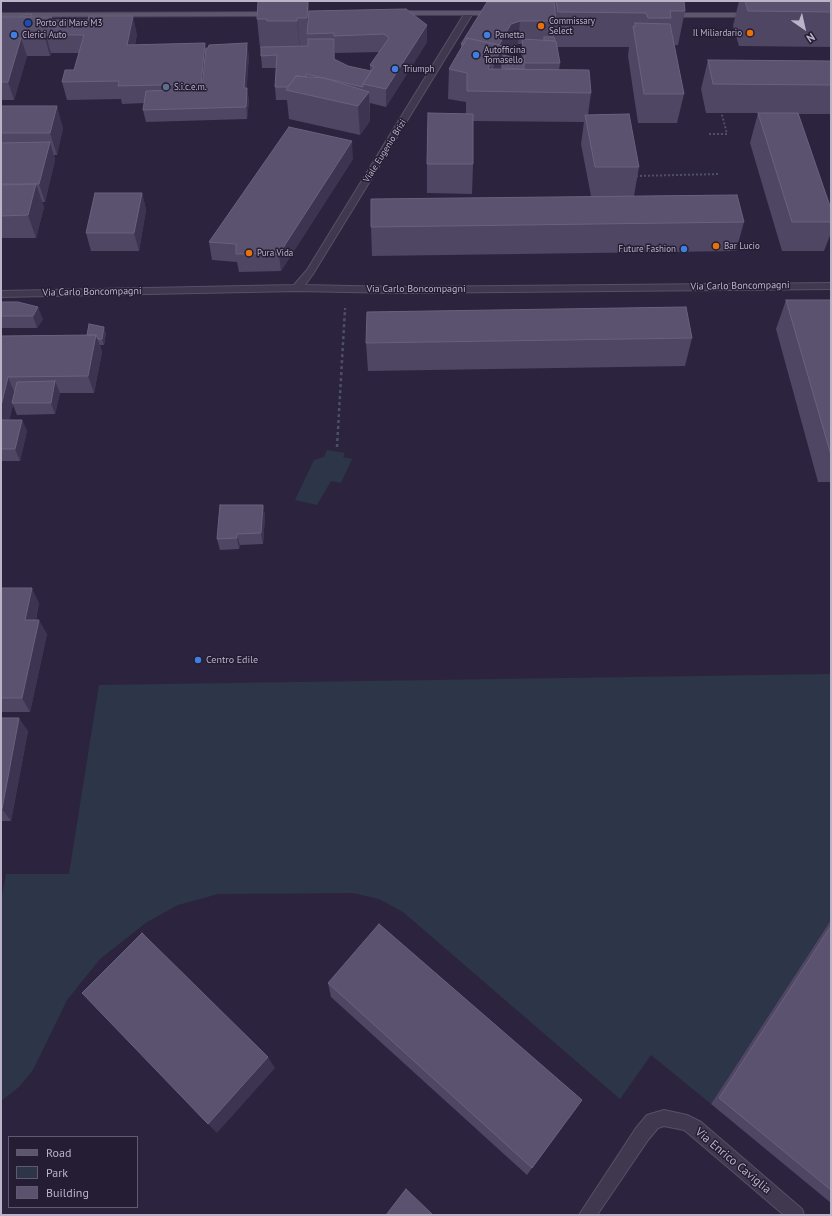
<!DOCTYPE html>
<style>
body{margin:0}
#map{position:relative;width:832px;height:1216px;overflow:hidden;background:#2c243e;font-family:"PT Sans",sans-serif}
canvas{display:block}
.frame{position:absolute;inset:0;border:2px solid #bbb4c9;pointer-events:none}
.legend{position:absolute;left:8px;top:1136px;width:130px;height:72px;box-sizing:border-box;background:#241d33;border:1px solid #60596f;margin:0;padding:5px 7px;list-style:none;font-size:12px;color:#bbb4c9}
.legend li{display:flex;align-items:center;gap:8px;height:20px}
.legend b{width:20px;border:1px solid #60596f}
.north{position:absolute;left:784px;top:8px;width:40px;height:40px;-webkit-text-stroke:3px #241d33;paint-order:stroke;rotate:146deg;font-size:11px;font-weight:700;line-height:16px;text-align:center;color:#bbb4c9}
.north::after{content:'';display:block;margin:auto;width:14px;height:18px;background:#bbb4c9;clip-path:polygon(50% 0,100% 100%,50% 72%,0 100%)}
</style>
<div id="map">
<canvas width="832" height="1216"></canvas>
<div class="frame"></div>
<ul class="legend">
<li><b style="height:5px;background:#5d566e"></b>Road</li>
<li><b style="height:11px;background:#2d3548"></b>Park</li>
<li><b style="height:11px;background:#5b526f"></b>Building</li>
</ul>
<div class="north">N</div>
</div>
<script>
const c = document.querySelector('canvas').getContext('2d');
c.lineJoin = 'round';
function fillPath(path, color) { c.fillStyle = color; c.fill(path, 'evenodd'); }
const poly = rows => new Path2D(rows.map(r => 'M' + r).join(''));
function trace(path, color, width, dash) { c.strokeStyle = color; c.lineWidth = width; c.lineCap = dash ? 'butt' : 'round'; c.setLineDash(dash || []); c.stroke(path); }
function drawText(font, color, halo, rows, align = 'center') {
  c.font = font + ' "PT Sans",sans-serif'; c.lineWidth = 3; c.setLineDash([]); c.textBaseline = 'middle'; c.strokeStyle = halo; c.fillStyle = color; for (const [text, x, y, turn = 0] of rows) {
    c.save(); c.translate(x, y); c.rotate((+turn || 0) * Math.PI / 180); c.textAlign = isNaN(turn) ? turn : align; if (halo) c.strokeText(text, 0, 0); c.fillText(text, 0, 0); c.restore();
  }
}
fillPath(poly([
 [327,450,345,453,343,457,352,459,341,483,331,481,317,505,295,500,314,460,324,457],
 [831,674,831,920,711,1104,651,1055,620,1099,403,912,379,899,353,893,218,894,178,905,147,922,100,959,67,1000,33,1070,19,1087,1,1101,1,902,6,874,69,874,99,685]
]), '#2d3548');
const minor = poly([
 [466,11,473,13,313,274,305,285,396,287,831,283,831,289,396,293,297,291,1,297,1,291,294,285,307,270,466,11],
 [664,1110,687,1115,701,1122,802,1209,804,1215,784,1215,689,1134,684,1130,664,1126,658,1128,648,1140,597,1215,579,1215,636,1128,647,1115,664,1110]
]);
const major = poly([
 [393,11,496,11,500,13,496,15,396,15,392,13,393,11],
 [277,12,277,16,274,16,1,17,1,13,277,12],
 [665,13,752,13,756,15,752,17,665,17,665,13]
]);
trace(minor, '#575066', 2);
trace(major, '#453e54', 2);
trace(poly([
 [709,134,727,134,721,111],
 [636,176,720,174],
 [345,310,345,307]
]), '#4e5165', 2, [2, 2]);
trace(poly([
 [337,447,345,309]
]), '#4e5165', 2.5, [3, 3]);
fillPath(minor, '#3f384e');
fillPath(major, '#5d566e');
fillPath(poly([
 [308,1,309,12,427,42,386,107,370,103,370,121,360,135,289,119,287,100,276,100,275,87,276,68,262,68,261,56,261,48,260,48,257,19],
 [335,51,335,53,379,52,370,65,370,71,348,66,335,60],
 [554,1,684,1,685,11,678,45,674,45,684,94,677,123,638,123,628,56,629,47,557,47,560,63,559,70,591,93,588,115,639,167,634,196,744,222,736,251,372,256,371,227,591,196,581,144,584,122,473,121,473,164,472,194,427,193,427,164,466,114,466,102,448,99,449,69,461,48,461,44,554,2],
 [518,44,522,44,521,51,522,59,505,56,510,47],
 [739,1,831,1,831,47,739,46,733,26],
 [1,17,33,17,137,34,135,45,206,48,249,56,246,88,249,100,247,119,146,122,143,110,144,103,122,104,121,99,67,100,62,82,74,70,79,53,51,53,50,56,27,56,14,100,1,100],
 [708,60,831,61,831,114,798,114,831,209,831,233,824,251,782,251,750,143,758,113,706,113,701,89],
 [1,106,63,128,57,155,54,155,55,160,45,202,42,202,44,207,36,238,1,238],
 [353,159,281,271,239,272,237,262,212,260,209,242],
 [142,193,146,210,139,251,91,251,86,233],
 [786,300,831,300,831,482,818,482,776,329],
 [1,302,43,319,37,328,1,328],
 [106,333,104,345,100,345,102,352,94,393,60,393,55,414,17,415,13,405,9,420,22,420,27,431,20,461,1,461,1,336,87,335],
 [692,338,685,366,368,371,366,343],
 [263,505,265,516,263,544,240,545,239,549,220,550,217,539],
 [1,588,39,603,36,620,47,634,30,712,1,712],
 [1,718,28,731,11,821,1,821],
 [831,920,831,1203,711,1104],
 [328,983,582,1100,527,1175,331,997]
]), '#4f4664');
fillPath(poly([
 [308,1,310,29,308,34,307,18],
 [133,16,137,34,131,63,127,45],
 [297,18,300,47,300,50,297,21],
 [520,21,518,44,510,47,502,60,501,75,492,92,494,63,496,51,511,24],
 [427,25,427,42,386,107,386,89],
 [46,35,51,53,50,56,45,38],
 [21,38,27,56,14,100,8,82],
 [334,39,335,51,335,72,334,59],
 [205,43,208,61,204,102,201,84],
 [247,43,249,56,246,101,244,88],
 [491,63,489,92,488,69],
 [247,88,249,100,247,119,246,107],
 [369,92,370,121,360,135,358,106],
 [57,106,63,128,57,155,50,133],
 [352,141,353,159,281,271,279,254],
 [50,142,55,160,45,202,39,184],
 [36,184,44,207,36,238,28,215],
 [142,193,146,210,139,251,134,233],
 [38,307,43,319,37,328,33,316],
 [104,327,106,333,104,345,102,339],
 [96,335,102,352,94,393,88,376],
 [8,377,15,394,12,403,13,405,6,432,1,420,1,406],
 [55,381,60,393,55,414,51,403],
 [22,420,27,431,20,461,15,449],
 [263,505,265,516,263,544,261,533],
 [237,534,240,545,239,549,237,538],
 [32,588,39,603,33,634,25,620],
 [39,620,47,634,30,712,22,698],
 [19,718,28,731,11,821,2,809],
 [268,1057,275,1068,217,1133,208,1124]
]), '#3c3450');
const building = poly([
 [258,1,308,1,307,18,297,18,297,21,267,21,267,19,257,19,258,1],
 [556,1,684,1,685,11,670,11,671,18,648,18,646,13,558,12,556,1],
 [745,1,831,1,831,12,748,11,745,1],
 [487,2,554,2,556,21,520,21,511,24,499,45,467,38,463,45,461,44,487,2],
 [406,9,427,25,386,89,363,84,374,67,370,65,389,38,384,34,334,36,334,33,307,34,309,11,406,9],
 [32,14,31,17,20,17,21,15,32,14],
 [89,16,133,16,127,45,205,43,201,84,118,86,119,81,62,82,65,70,74,70,84,35,46,35,45,38,21,38,8,82,1,82,1,17,52,17,50,20,88,20,89,16],
 [635,23,670,24,684,94,644,94,633,26,635,27,635,23],
 [544,37,554,37,555,41,544,40,544,37],
 [467,38,503,46,494,63,491,63,488,69,589,70,591,93,467,91,467,73,449,69,467,38],
 [308,39,334,39,334,59,348,66,371,71,363,84,363,87,306,74,306,77,296,76,288,87,275,87,277,55,261,56,261,47,308,46,308,39],
 [522,39,556,41,560,63,525,63,522,39],
 [247,43,244,88,247,88,246,107,143,110,146,91,202,89,206,48,208,48,209,45,247,43],
 [503,55,524,59,524,69,502,68,503,55],
 [708,60,831,61,831,85,713,84,708,60],
 [296,76,324,78,369,92,358,106,286,90,296,76],
 [1,106,57,106,50,133,1,133,1,106],
 [428,113,473,114,473,164,427,164,428,113],
 [758,113,798,113,831,209,831,222,792,222,758,113],
 [629,114,639,167,595,167,585,115,629,114],
 [289,127,352,141,279,254,236,254,236,244,209,242,289,127],
 [50,142,39,184,1,184,1,143,50,142],
 [36,184,28,215,1,216,1,185,36,184],
 [95,193,142,193,134,233,86,233,95,193],
 [737,195,744,222,371,227,371,199,737,195],
 [786,300,831,300,831,455,786,300],
 [1,302,18,302,38,307,33,316,1,316,1,302],
 [686,307,692,338,366,343,367,312,686,307],
 [89,324,104,327,102,339,98,339,96,335,87,335,89,324],
 [96,335,88,376,8,377,1,406,1,336,96,335],
 [55,381,51,403,12,403,17,382,55,381],
 [1,420,22,420,15,449,1,449,1,420],
 [220,505,263,505,261,533,237,534,237,538,217,539,220,505],
 [1,588,32,588,25,620,39,620,22,698,1,698,1,588],
 [1,718,19,718,2,809,1,809,1,718],
 [379,924,582,1100,532,1168,328,983,379,924],
 [831,926,831,1190,719,1098,831,926],
 [142,933,268,1057,208,1124,82,993,142,933],
 [406,1189,433,1215,386,1215,406,1189]
]);
fillPath(building, '#5b526f');
trace(building, '#6a617d', 1);
for (const [x, y, r, color] of [
 [28,23,4,"#1a4fb4"],
 [541,26,4,"#e8710a"],
 [750,33,4,"#e8710a"],
 [14,35,4,"#3f7fe0"],
 [487,35,4,"#3f7fe0"],
 [476,55,4,"#3f7fe0"],
 [395,69,4,"#3f7fe0"],
 [166,87,4,"#5c6f8a"],
 [716,246,4,"#e8710a"],
 [684,249,4,"#3f7fe0"],
 [249,253,4,"#e8710a"],
 [198,660,4,"#3f7fe0"]
]) { const dot = new Path2D(); dot.arc(x, y, r, 0, 2 * Math.PI); c.fillStyle = color; c.fill(dot); trace(dot, '#241d33', 1.5); }
drawText('9px', '#bbb4c9', '#241d33', [
 ["Commissary",549,21],
 ["Select",549,31],
 ["Porto di Mare M3",36,23],
 ["Il Miliardario",742,33,"right"],
 ["Clerici Auto",22,35],
 ["Panetta",495,35],
 ["Autofficina",484,50],
 ["Tomasello",484,60],
 ["Triumph",403,69],
 ["S.i.c.e.m.",174,87],
 ["Bar Lucio",724,246],
 ["Future Fashion",676,249,"right"],
 ["Pura Vida",257,253]
], 'left');
drawText('9px', '#bbb4c9', '#241d33', [
 ["Viale Eugenio Brizi",385,151,-58]
]);
drawText('10px', '#bbb4c9', '#241d33', [
 ["Via Carlo Boncompagni",740,286,-1],
 ["Via Carlo Boncompagni",416,289],
 ["Via Carlo Boncompagni",92,292,-1]
]);
drawText('10px', '#bbb4c9', '#241d33', [
 ["Centro Edile",206,660]
], 'left');
drawText('12px', '#bbb4c9', '#241d33', [
 ["Via Enrico Caviglia",733,1161,40]
]);
</script>
